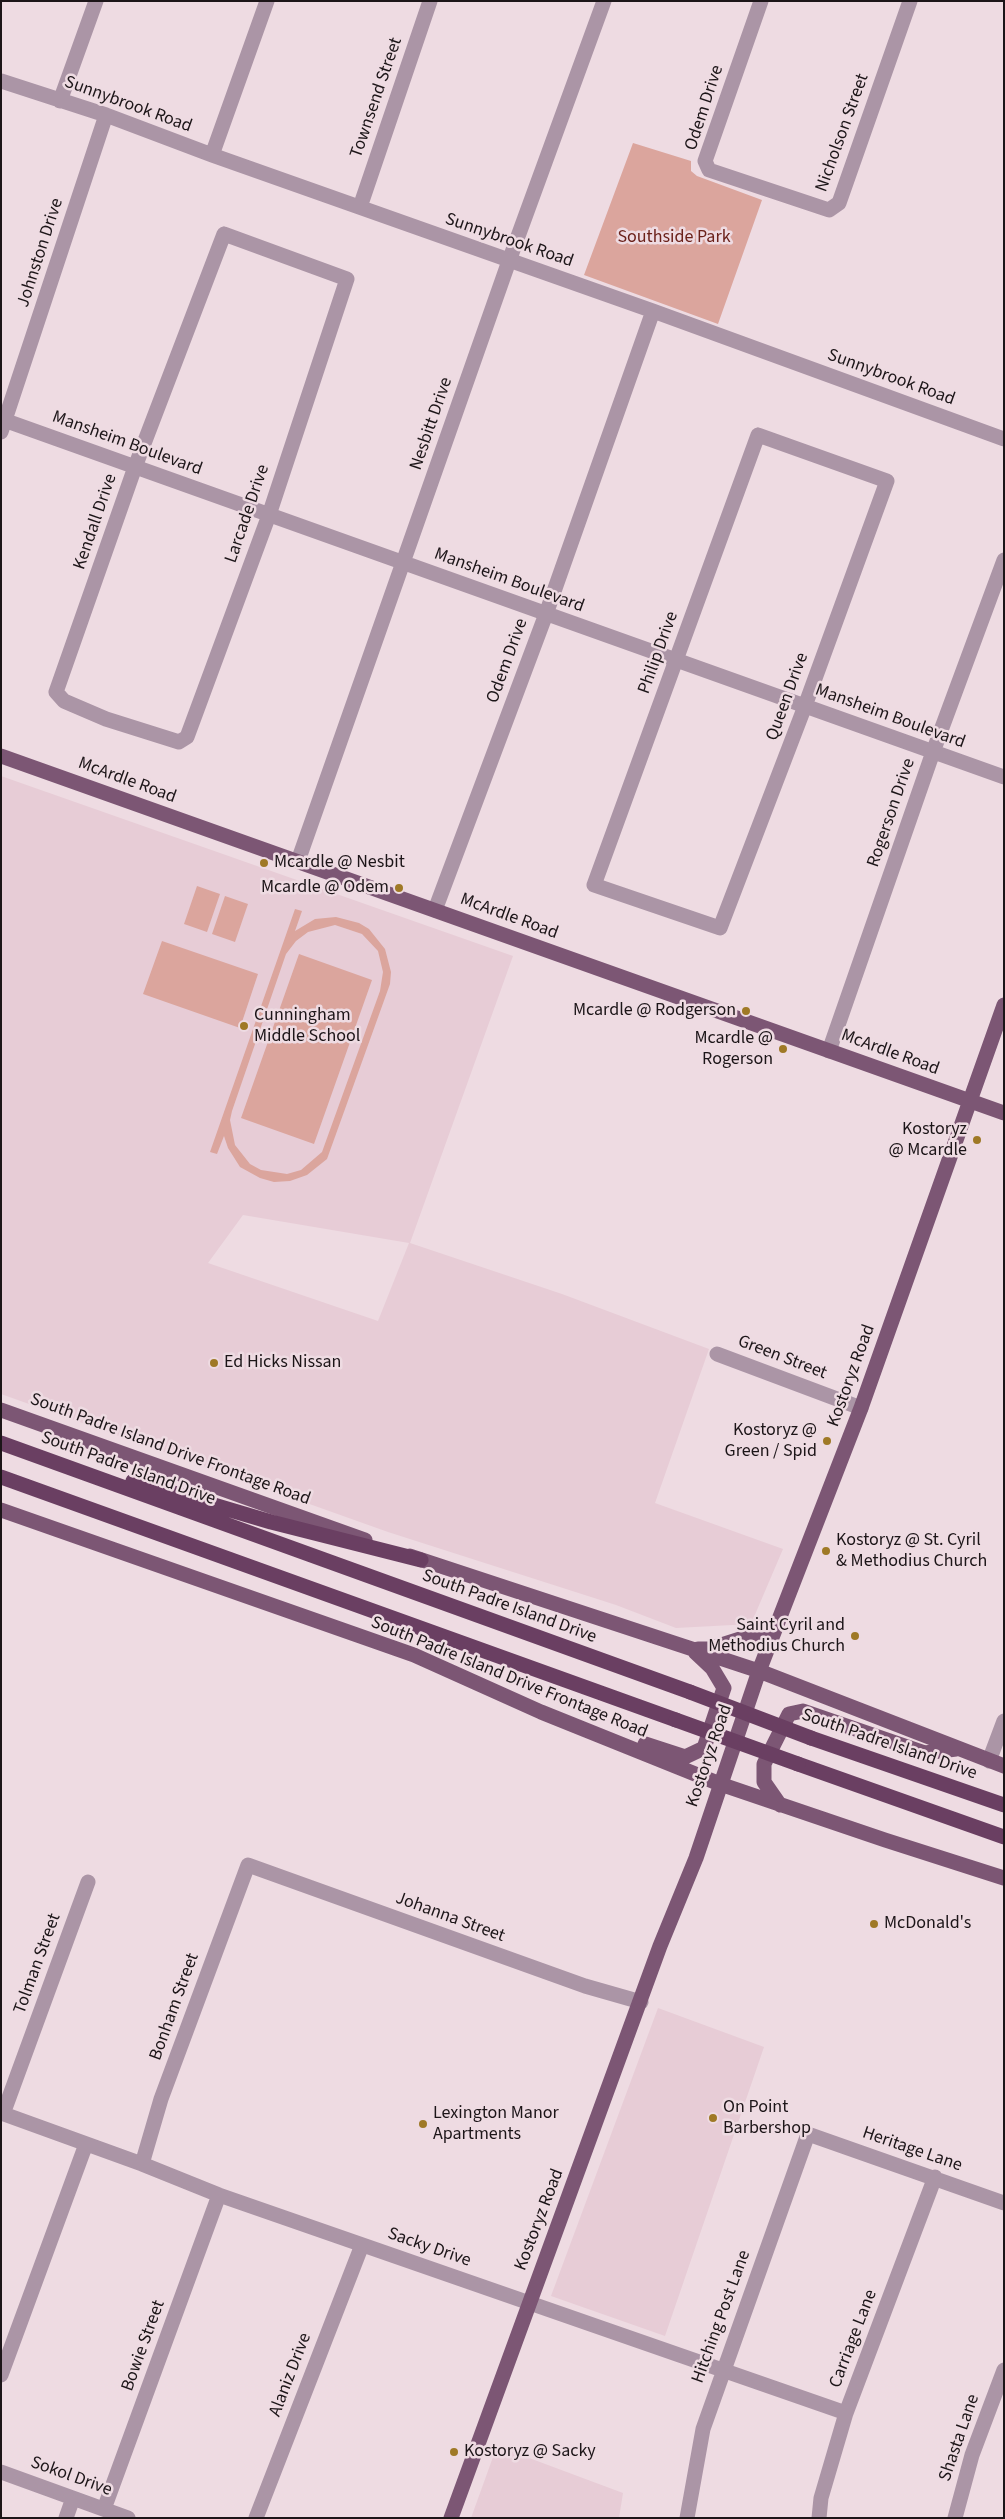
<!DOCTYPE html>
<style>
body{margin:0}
#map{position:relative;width:1005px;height:2519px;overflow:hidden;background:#eedbe2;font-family:"Source Sans 3",sans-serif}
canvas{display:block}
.frame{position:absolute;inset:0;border:2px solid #1c1518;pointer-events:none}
</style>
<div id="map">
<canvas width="1005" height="2519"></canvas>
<div class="frame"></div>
</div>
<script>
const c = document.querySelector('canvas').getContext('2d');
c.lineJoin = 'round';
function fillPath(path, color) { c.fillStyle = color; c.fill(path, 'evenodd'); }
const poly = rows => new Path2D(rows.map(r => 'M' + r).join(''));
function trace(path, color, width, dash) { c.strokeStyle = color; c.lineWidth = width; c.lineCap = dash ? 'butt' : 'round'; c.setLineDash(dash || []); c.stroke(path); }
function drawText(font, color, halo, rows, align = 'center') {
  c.font = font + ' "Source Sans 3",sans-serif'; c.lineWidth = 5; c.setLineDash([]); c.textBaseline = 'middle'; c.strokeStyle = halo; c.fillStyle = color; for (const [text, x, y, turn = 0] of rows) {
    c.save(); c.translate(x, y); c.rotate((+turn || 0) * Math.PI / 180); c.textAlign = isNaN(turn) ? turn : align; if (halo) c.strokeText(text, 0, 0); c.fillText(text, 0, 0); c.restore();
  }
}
fillPath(poly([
 [1,776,513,956,410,1243,562,1294,709,1349,655,1503,783,1549,751,1624,676,1628,616,1605,388,1532,1,1394],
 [243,1215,409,1243,378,1321,208,1263],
 [658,2008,764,2047,665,2336,551,2296],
 [497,2446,623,2493,619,2518,471,2518]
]), '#e7ccd6');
fillPath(poly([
 [633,143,691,161,691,171,697,176,762,200,718,324,584,275],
 [197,886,220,894,207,932,184,924],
 [225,896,248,904,235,942,212,934],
 [295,909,302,911,295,931,315,919,336,917,359,923,369,929,385,949,391,972,390,984,327,1159,307,1175,290,1181,274,1182,260,1178,240,1167,228,1148,224,1136,217,1154,210,1152],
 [335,925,362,934,378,951,383,972,380,991,322,1152,301,1170,287,1174,261,1170,250,1164,235,1145,230,1120,232,1111,286,954,296,941,308,932],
 [162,941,258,974,240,1028,143,994],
 [299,954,372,980,314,1144,241,1118]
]), '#dba59d');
trace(poly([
 [761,1,705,161,709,170,829,210,839,203,910,1],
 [1,81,106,115,212,155,653,311,1004,439],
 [60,101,96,1],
 [212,155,267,1],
 [360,207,430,1],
 [224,234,347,279,269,515,187,737,179,742,106,719,64,701,56,692,135,467,224,234],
 [1,419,1004,777],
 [1,432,106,115],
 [758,435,887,481,805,706,720,928,594,885,758,435],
 [298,861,509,261,604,1],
 [435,910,546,614,653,311],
 [829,1051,933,752,1004,560],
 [717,1354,861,1408],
 [989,1761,1004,1721],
 [1,2113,142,2164,219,2195,846,2413],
 [3,2114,88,1882],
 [142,2164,161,2099,248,1865,585,1986,641,2002],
 [1,2375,86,2144],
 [1,2472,128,2518],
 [104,2509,219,2195],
 [66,2518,73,2498],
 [256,2518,362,2245],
 [687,2518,703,2429,808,2134,1004,2203],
 [819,2518,821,2498,846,2413,935,2177],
 [955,2518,972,2455,1004,2370]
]), '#ab95a6', 15);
trace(poly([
 [1,756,1004,1113],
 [1,1410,365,1540],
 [1,1510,414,1655,541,1712,720,1784,885,1840,1004,1878],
 [410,1556,759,1671,1004,1766],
 [698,1649,709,1649,756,1634,777,1624],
 [645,1744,685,1757,704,1748,724,1688,712,1668,695,1652],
 [780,1805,764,1782,764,1764,789,1714,803,1711,925,1753,956,1749],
 [451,2518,660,1946,696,1858,759,1671,861,1408,1004,1005]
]), '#7c5674', 15);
trace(poly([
 [1,1443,690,1692],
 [1,1477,676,1720],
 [133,1481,271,1522,421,1560],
 [811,1738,1004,1805],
 [798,1764,1004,1837]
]), '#6a3f62', 15);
trace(poly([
 [690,1692,811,1738],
 [676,1720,798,1764]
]), '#6a3f62', 15);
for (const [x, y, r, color] of [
 [264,863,5,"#9f7926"],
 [399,888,5,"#9f7926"],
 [746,1011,5,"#9f7926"],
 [244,1026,5,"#9f7926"],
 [783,1049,5,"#9f7926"],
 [977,1140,5,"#9f7926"],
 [214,1363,5,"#9f7926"],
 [827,1441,5,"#9f7926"],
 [826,1551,5,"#9f7926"],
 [855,1636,5,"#9f7926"],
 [874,1924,5,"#9f7926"],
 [713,2118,5,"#9f7926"],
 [423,2124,5,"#9f7926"],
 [454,2452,5,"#9f7926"]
]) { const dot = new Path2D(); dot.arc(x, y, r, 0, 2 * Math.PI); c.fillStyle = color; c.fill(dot); trace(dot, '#eedbe2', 2); }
drawText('18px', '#1c1518', '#eedbe2', [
 ["Townsend Street",377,98,-71],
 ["Sunnybrook Road",128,105,20],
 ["Odem Drive",705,108,-72],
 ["Nicholson Street",843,133,-70],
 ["Sunnybrook Road",509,241,19],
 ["Johnston Drive",41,253,-72],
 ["Sunnybrook Road",891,378,20],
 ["Nesbitt Drive",432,424,-71],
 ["Mansheim Boulevard",127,444,20],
 ["Larcade Drive",248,514,-71],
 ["Kendall Drive",96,522,-71],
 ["Mansheim Boulevard",509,581,20],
 ["Philip Drive",659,653,-70],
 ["Odem Drive",508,661,-70],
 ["Queen Drive",788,697,-70],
 ["Mansheim Boulevard",890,717,20],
 ["McArdle Road",127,781,20],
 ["Rogerson Drive",892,813,-71],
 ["McArdle Road",509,917,20],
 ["McArdle Road",890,1053,20],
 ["Green Street",782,1358,21],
 ["Kostoryz Road",852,1376,-70],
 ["South Padre Island Drive Frontage Road",170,1450,20],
 ["South Padre Island Drive",128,1469,20],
 ["South Padre Island Drive",509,1607,20],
 ["South Padre Island Drive Frontage Road",509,1678,22],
 ["South Padre Island Drive",889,1745,19],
 ["Kostoryz Road",710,1756,-71],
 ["Johanna Street",450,1918,20],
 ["Tolman Street",38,1964,-70],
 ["Bonham Street",175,2007,-70],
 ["Heritage Lane",912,2150,19],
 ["Kostoryz Road",540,2220,-69],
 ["Sacky Drive",429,2248,19],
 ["Hitching Post Lane",722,2317,-70],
 ["Carriage Lane",854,2339,-69],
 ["Bowie Street",144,2346,-70],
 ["Alaniz Drive",291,2375,-69],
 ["Shasta Lane",960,2438,-71],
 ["Sokol Drive",71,2477,20]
]);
drawText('18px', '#6b211a', '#eedbe2', [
 ["Southside Park",674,238]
]);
drawText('18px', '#1c1518', '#eedbe2', [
 ["Mcardle @ Nesbit",274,863],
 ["Mcardle @ Odem",389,888,"right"],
 ["Mcardle @ Rodgerson",736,1011,"right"],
 ["Cunningham",254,1016],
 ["Middle School",254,1037],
 ["Mcardle @",773,1039,"right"],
 ["Rogerson",773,1060,"right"],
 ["Kostoryz",967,1130,"right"],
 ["@ Mcardle",967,1151,"right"],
 ["Ed Hicks Nissan",224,1363],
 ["Kostoryz @",817,1431,"right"],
 ["Green / Spid",817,1452,"right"],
 ["Kostoryz @ St. Cyril",836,1541],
 ["& Methodius Church",836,1562],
 ["Saint Cyril and",845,1626,"right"],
 ["Methodius Church",845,1647,"right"],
 ["McDonald's",884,1924],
 ["On Point",723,2108],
 ["Barbershop",723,2129],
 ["Lexington Manor",433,2114],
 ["Apartments",433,2135],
 ["Kostoryz @ Sacky",464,2452]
], 'left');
</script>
